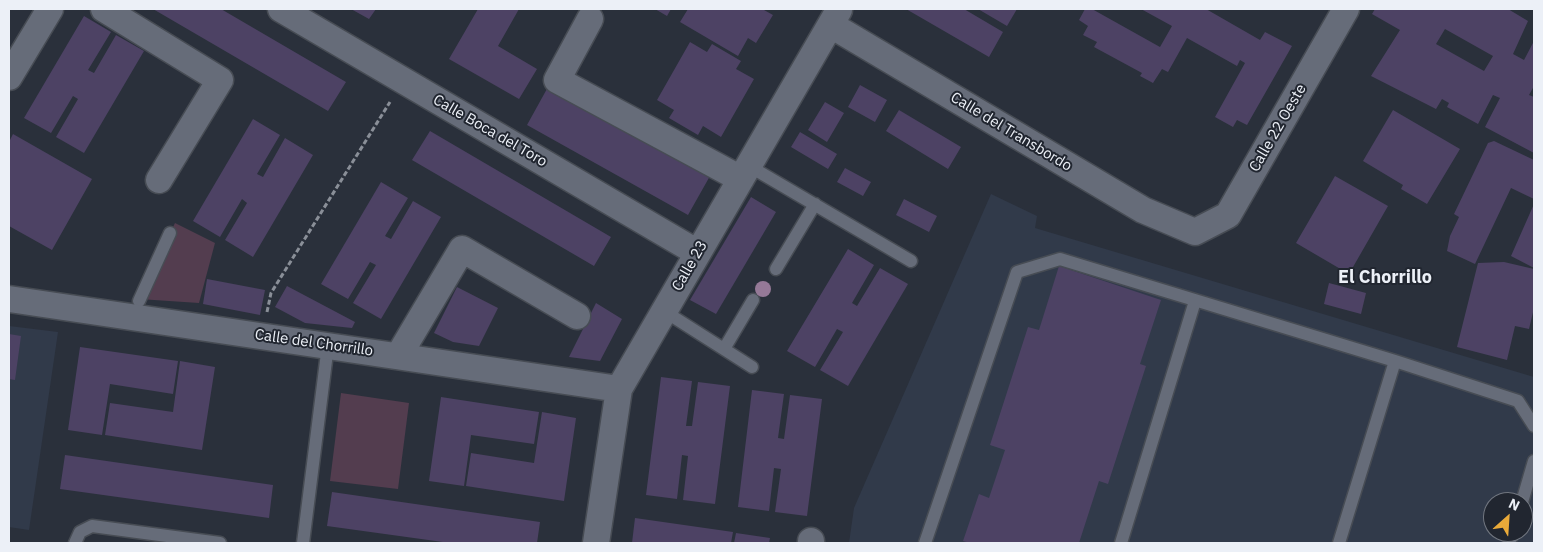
<!DOCTYPE html>
<style>
body{margin:0}
#map{position:relative;width:1543px;height:552px;overflow:hidden;background:#2a303b;font-family:"IBM Plex Sans",sans-serif}
canvas{display:block}
.frame{position:absolute;inset:0;border:10px solid #ecf0f7;pointer-events:none}
.north{position:absolute;left:1483px;top:492px;width:50px;height:50px;box-sizing:border-box;background:#212630;border:1px solid #727780;border-radius:50%;rotate:26deg;font-size:14px;font-weight:700;line-height:20px;text-align:center;color:#ecf0f7}
.north::after{content:'';display:block;margin:auto;width:18px;height:22px;background:#eaaa39;clip-path:polygon(50% 0,100% 100%,50% 72%,0 100%)}
</style>
<div id="map">
<canvas width="1543" height="552"></canvas>
<div class="frame"></div>
<div class="north">N</div>
</div>
<script>
const c = document.querySelector('canvas').getContext('2d');
c.lineJoin = 'round';
function fillPath(path, color) { c.fillStyle = color; c.fill(path, 'evenodd'); }
const poly = rows => new Path2D(rows.map(r => 'M' + r).join(''));
function trace(path, color, width, dash) { c.strokeStyle = color; c.lineWidth = width; c.lineCap = dash ? 'butt' : 'round'; c.setLineDash(dash || []); c.stroke(path); }
function drawText(font, color, halo, rows, align = 'center') {
  c.font = font + ' "IBM Plex Sans",sans-serif'; c.lineWidth = 4; c.setLineDash([]); c.textBaseline = 'middle'; c.strokeStyle = halo; c.fillStyle = color; for (const [text, x, y, turn = 0] of rows) {
    c.save(); c.translate(x, y); c.rotate((+turn || 0) * Math.PI / 180); c.textAlign = isNaN(turn) ? turn : align; if (halo) c.strokeText(text, 0, 0); c.fillText(text, 0, 0); c.restore();
  }
}
fillPath(poly([
 [991,194,1037,216,1035,228,1534,377,1534,543,849,543,854,508],
 [1493,502,1523,502,1523,532,1493,532],
 [9,326,58,332,29,530,9,527]
]), '#313a4a');
fillPath(poly([
 [175,223,215,243,199,303,139,299],
 [341,393,409,403,398,489,330,481]
]), '#533d4f');
fillPath(poly([
 [153,9,221,9,346,82,328,111],
 [351,9,376,9,369,19],
 [478,9,519,9,498,46,537,69,519,99,449,59],
 [655,9,671,9,667,16],
 [688,9,765,9,764,10,773,15,756,43,748,38,738,56,680,22],
 [906,9,964,9,1003,32,989,57],
 [978,9,1017,9,1007,26],
 [1085,9,1092,9,1160,47,1172,26,1141,9,1206,9,1260,40,1265,32,1292,46,1247,125,1237,120,1233,127,1215,117,1245,63,1240,60,1237,66,1187,38,1168,72,1162,69,1153,83,1140,76,1142,73,1094,47,1097,42,1083,35,1088,26,1079,20],
 [1375,9,1508,9,1528,21,1513,54,1524,60,1534,41,1534,86,1529,95,1534,97,1534,153,1485,127,1500,98,1493,95,1478,124,1447,107,1449,103,1442,99,1436,109,1371,76,1400,30,1372,14],
 [1445,29,1493,56,1484,71,1436,44],
 [84,16,111,32,88,70,94,73,116,35,144,51,84,153,56,137,78,99,73,96,51,133,24,118],
 [690,42,707,52,712,44,741,61,736,69,754,79,721,137,703,126,698,135,669,118,674,110,657,100],
 [860,85,887,100,875,122,848,107],
 [548,87,710,176,688,215,527,125],
 [825,102,844,113,827,142,808,130],
 [899,110,961,147,948,169,886,131],
 [1393,110,1460,149,1427,204,1401,189,1403,185,1363,161],
 [253,119,280,135,257,174,263,177,285,138,313,155,253,257,225,240,247,203,242,199,220,237,193,221],
 [430,131,611,237,594,266,412,160],
 [800,132,837,154,828,169,791,147],
 [13,134,92,179,52,250,9,226,9,142],
 [1494,141,1534,160,1534,199,1511,188,1475,264,1447,251,1450,236,1459,217,1454,214,1488,143],
 [845,168,871,182,863,196,837,182],
 [1335,176,1388,206,1349,274,1296,243],
 [381,182,408,198,385,236,391,239,413,201,441,217,381,319,353,303,376,265,370,262,348,299,321,284],
 [751,197,776,212,716,314,690,300],
 [904,199,937,216,929,232,896,215],
 [1534,204,1534,268,1511,256],
 [848,249,874,265,852,303,857,306,880,268,908,284,848,386,820,370,843,332,837,329,815,367,787,351],
 [1504,262,1534,269,1534,308,1529,329,1515,326,1507,360,1457,347,1478,263],
 [1059,266,1161,300,1140,364,1146,366,1108,484,1099,481,1079,543,970,543,963,541,979,494,989,498,1005,450,990,445,1028,327,1039,330],
 [207,279,265,290,260,315,203,304],
 [1329,283,1366,293,1361,314,1324,304],
 [287,286,355,322,352,328,305,323,275,307],
 [457,287,498,308,479,346,453,342,434,333],
 [596,303,622,319,600,361,569,357],
 [9,334,21,336,15,380,9,379],
 [80,347,178,361,173,394,110,384,102,435,68,430],
 [180,361,215,367,202,450,105,435,110,403,173,412],
 [661,377,692,381,686,426,692,426,698,382,730,386,715,504,683,500,688,456,682,455,677,499,646,495],
 [752,390,784,394,778,438,784,439,790,395,822,399,807,516,775,512,781,469,774,468,769,511,738,507],
 [441,397,539,412,534,444,471,435,464,486,429,481],
 [542,412,576,418,564,501,466,486,471,453,534,463],
 [65,455,273,485,269,518,60,489],
 [332,492,540,522,537,543,450,543,327,526],
 [635,518,733,532,731,543,632,543],
 [736,533,770,538,769,543,734,543]
]), '#4d4264');
const lane = poly([
 [749,166,911,261],
 [776,269,815,204],
 [139,301,170,233],
 [664,311,752,367],
 [724,349,753,300],
 [1522,502,1534,461],
 [75,543,80,532,92,526,220,543],
 [303,543,328,345],
 [925,543,1017,272,1060,259,1395,361,1518,401,1534,426],
 [1121,543,1195,301],
 [1339,543,1395,361],
 [1509,543,1513,532]
]);
const street = poly([
 [104,9,220,80,159,180],
 [281,9,698,253],
 [590,19,557,80,741,179],
 [831,25,1143,210,1195,232,1228,215,1346,9],
 [9,77,50,9],
 [9,299,619,389],
 [399,355,462,249,577,316],
 [596,543,619,389,839,10],
 [811,543,811,541]
]);
trace(lane, '#474c54', 15);
trace(street, '#474c54', 29);
trace(poly([
 [267,312,271,293,390,102]
]), '#8a8f98', 3, [5, 2.5]);
trace(lane, '#666c79', 12);
trace(street, '#666c79', 26);
c.fillStyle = '#957997';
for (const [x, y] of [
 [763,289]
]) { c.beginPath(); c.arc(x, y, 8, 0, 2 * Math.PI); c.fill(); }
drawText('15px', '#ecf0f7', '#212630', [
 ["Calle 22 Oeste",1278,128,-60],
 ["Calle Boca del Toro",490,131,30],
 ["Calle del Transbordo",1011,132,31],
 ["Calle 23",690,266,-60],
 ["Calle del Chorrillo",314,343,8]
]);
drawText('bold 18px', '#ecf0f7', '#212630', [
 ["El Chorrillo",1385,278]
]);
</script>
